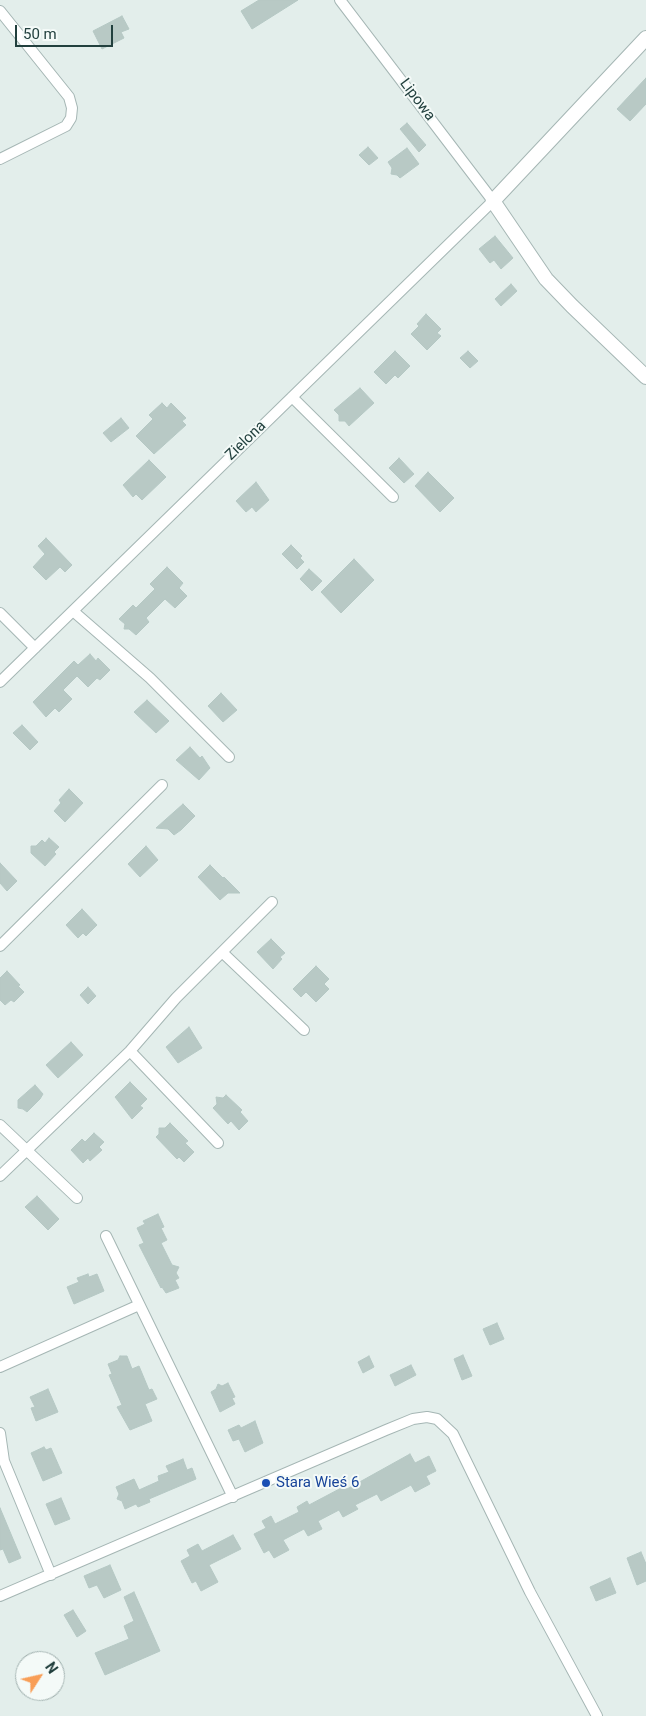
<!DOCTYPE html>
<meta charset="utf-8">
<style>
body{margin:0}
#map{position:relative;width:646px;height:1716px;overflow:hidden;background:#e3eeeb;font-family:Roboto,sans-serif}
canvas{display:block}
.north{position:absolute;left:15px;top:1651px;width:50px;height:50px;box-sizing:border-box;background:#f4faf8;border:1px solid #a0b0ae;border-radius:50%;rotate:55deg;font-size:14px;font-weight:700;line-height:20px;text-align:center;color:#22403e}
.north::after{content:'';display:block;margin:auto;width:18px;height:22px;background:#f89e57;clip-path:polygon(50% 0,100% 100%,50% 72%,0 100%)}
.scale{position:absolute;left:15px;top:25px;width:98px;height:22px;box-sizing:border-box;border:2px solid #22403e;border-top:0;padding-left:6px;font-size:15px;line-height:18px;white-space:nowrap;color:#22403e;-webkit-text-stroke:4px #f4faf8;paint-order:stroke}
</style>
<div id="map">
<canvas width="646" height="1716"></canvas>
<div class="north">N</div>
<div class="scale">50 m</div>
</div>
<script>
const c = document.querySelector('canvas').getContext('2d');
c.lineJoin = 'round';
function fillPath(path, color) { c.fillStyle = color; c.fill(path, 'evenodd'); }
const poly = rows => new Path2D(rows.map(r => 'M' + r).join(''));
function trace(path, color, width, dash) { c.strokeStyle = color; c.lineWidth = width; c.lineCap = dash ? 'butt' : 'round'; c.setLineDash(dash || []); c.stroke(path); }
function drawText(font, color, halo, rows, align = 'center') {
  c.font = font + ' Roboto,sans-serif'; c.lineWidth = 4; c.setLineDash([]); c.textBaseline = 'middle'; c.strokeStyle = halo; c.fillStyle = color; for (const [text, x, y, turn = 0] of rows) {
    c.save(); c.translate(x, y); c.rotate((+turn || 0) * Math.PI / 180); c.textAlign = isNaN(turn) ? turn : align; if (halo) c.strokeText(text, 0, 0); c.fillText(text, 0, 0); c.restore();
  }
}
const building = poly([
 [259,0,298,0,252,29,241,11,259,0],
 [122,16,129,29,121,32,124,38,102,49,93,31,122,16],
 [646,78,646,104,630,121,617,109,646,78],
 [407,123,426,145,419,152,400,129,407,123],
 [368,147,378,158,369,165,359,155,368,147],
 [407,148,419,164,400,178,397,175,391,174,392,168,388,162,407,148],
 [495,236,513,258,501,269,494,260,490,263,479,249,495,236],
 [511,284,517,291,501,306,495,299,511,284],
 [426,314,441,329,437,333,441,336,427,350,411,334,419,326,417,324,426,314],
 [395,351,410,366,398,378,395,375,386,384,374,372,395,351],
 [468,351,478,361,470,368,460,358,468,351],
 [360,388,374,403,349,426,345,421,339,421,339,415,334,410,360,388],
 [162,403,167,408,171,403,186,418,182,421,186,425,154,454,136,436,153,419,149,415,162,403],
 [121,418,129,428,111,442,103,433,121,418],
 [399,458,414,474,404,483,389,468,399,458],
 [149,460,166,477,142,500,136,494,133,497,123,485,149,460],
 [428,472,454,498,440,512,415,486,428,472],
 [256,482,269,500,256,512,252,507,246,512,236,501,256,482],
 [46,538,72,565,65,572,60,567,46,580,33,567,45,554,38,546,46,538],
 [291,545,302,556,300,558,304,562,297,569,282,554,291,545],
 [354,559,374,580,341,613,321,592,354,559],
 [167,567,183,583,179,588,187,596,175,608,165,599,146,618,149,622,136,635,129,629,124,629,125,624,119,619,133,605,136,608,155,589,150,584,167,567],
 [309,569,322,581,312,591,300,579,309,569],
 [90,654,96,661,98,658,110,670,100,680,97,678,88,687,77,676,63,690,72,699,59,712,55,708,46,717,33,702,74,661,78,665,90,654],
 [221,693,237,710,223,722,208,706,221,693],
 [147,700,169,721,156,733,134,712,147,700],
 [22,725,38,742,30,750,13,733,22,725],
 [190,747,200,758,202,756,210,768,199,780,176,760,190,747],
 [69,789,83,803,65,822,54,811,61,803,59,800,69,789],
 [183,804,195,816,181,830,174,835,168,829,156,828,183,804],
 [49,838,59,847,54,852,56,854,45,866,31,853,31,846,36,846,42,840,45,843,49,838],
 [146,846,158,860,140,877,128,864,146,846],
 [0,863,17,881,7,891,0,883,0,863],
 [210,865,223,878,224,877,240,893,228,893,220,900,198,877,210,865],
 [82,909,97,925,86,936,83,933,78,938,66,925,82,909],
 [271,939,285,953,280,957,282,959,273,969,257,952,271,939],
 [316,966,329,979,324,984,329,989,316,1002,306,992,301,997,293,989,316,966],
 [7,971,20,985,18,986,24,992,14,1002,11,1000,5,1005,0,1000,0,978,7,971],
 [88,987,96,996,88,1004,80,995,88,987],
 [189,1027,202,1048,178,1063,166,1047,189,1027],
 [71,1042,83,1055,58,1078,46,1065,71,1042],
 [130,1082,147,1099,140,1106,143,1108,132,1119,115,1097,130,1082],
 [35,1085,43,1094,40,1099,27,1112,23,1109,18,1108,18,1100,35,1085],
 [226,1095,242,1110,240,1112,248,1121,239,1130,231,1121,228,1124,213,1108,217,1104,216,1097,223,1098,226,1095],
 [170,1123,188,1141,185,1143,194,1152,184,1162,179,1157,177,1159,156,1137,159,1134,159,1128,165,1128,170,1123],
 [94,1133,104,1142,99,1147,102,1150,90,1161,88,1158,83,1163,71,1150,82,1139,85,1142,94,1133],
 [37,1196,59,1219,48,1230,25,1207,37,1196],
 [158,1214,164,1227,161,1228,167,1240,161,1243,172,1265,179,1267,176,1273,179,1278,175,1280,179,1288,166,1293,162,1287,161,1288,139,1245,144,1243,137,1228,145,1224,143,1221,158,1214],
 [88,1274,89,1277,97,1274,104,1291,74,1304,67,1287,79,1282,77,1278,88,1274],
 [497,1323,504,1339,490,1345,483,1329,497,1323],
 [463,1355,472,1376,462,1380,454,1359,463,1355],
 [120,1356,127,1356,132,1369,139,1366,149,1390,152,1389,157,1399,145,1404,152,1421,130,1430,117,1407,122,1405,109,1375,112,1374,108,1364,118,1360,120,1356],
 [369,1356,374,1367,363,1373,358,1362,369,1356],
 [411,1365,416,1375,395,1386,390,1375,411,1365],
 [228,1383,235,1397,232,1398,235,1404,220,1412,211,1392,216,1389,218,1384,222,1386,228,1383],
 [48,1389,58,1412,36,1421,31,1408,35,1407,30,1397,48,1389],
 [255,1421,263,1443,245,1452,239,1439,233,1441,228,1430,239,1425,241,1428,255,1421],
 [44,1447,46,1450,51,1448,62,1473,43,1481,31,1453,44,1447],
 [410,1454,415,1463,429,1456,436,1471,426,1476,430,1484,415,1492,411,1485,381,1501,377,1494,355,1505,358,1509,343,1517,339,1510,318,1521,322,1529,308,1536,304,1529,283,1540,289,1550,274,1558,269,1550,264,1553,254,1534,266,1528,262,1521,271,1516,275,1524,299,1512,297,1507,307,1501,309,1505,345,1486,347,1489,410,1454],
 [183,1459,187,1470,192,1468,196,1479,149,1499,150,1502,138,1507,136,1504,125,1509,122,1501,117,1499,119,1494,116,1487,134,1479,139,1490,159,1481,158,1476,169,1472,166,1466,183,1459],
 [61,1498,70,1519,55,1525,46,1504,61,1498],
 [0,1508,21,1558,9,1563,3,1549,0,1550,0,1508],
 [233,1535,241,1549,209,1565,218,1582,201,1591,196,1581,192,1583,181,1561,190,1556,187,1550,198,1544,202,1551,233,1535],
 [641,1552,646,1564,646,1581,637,1585,627,1558,641,1552],
 [110,1565,121,1590,104,1598,97,1585,89,1588,84,1576,110,1565],
 [610,1578,616,1593,596,1601,590,1587,610,1578],
 [134,1592,160,1651,105,1675,95,1653,129,1639,124,1626,134,1621,124,1597,134,1592],
 [73,1610,86,1631,77,1637,64,1615,73,1610]
]);
fillPath(building, '#b8c9c5');
trace(building, '#b5c8c4', 1);
const minor = poly([
 [0,11,69,97,72,108,71,118,66,126,0,159],
 [292,397,393,497],
 [73,611,150,678,229,757],
 [0,613,35,648],
 [0,682,493,201,340,0],
 [0,946,162,785],
 [223,953,304,1030],
 [130,1051,218,1143],
 [0,1125,77,1198],
 [0,1176,130,1051,176,998,272,902],
 [106,1236,233,1497],
 [0,1367,139,1305],
 [0,1433,4,1461,51,1575],
 [0,1596,386,1430,413,1419,427,1417,437,1419,453,1434,530,1592,597,1716]
]);
const tertiary = poly([
 [646,38,493,201,546,279,572,306,646,377]
]);
trace(minor, '#a5b6b4', 12);
trace(tertiary, '#a5b6b4', 16);
trace(minor, '#fff', 10);
trace(tertiary, '#fff', 14);
for (const [x, y, r, color] of [
 [266,1483,5,"#1a4fb4"]
]) { const dot = new Path2D(); dot.arc(x, y, r, 0, 2 * Math.PI); c.fillStyle = color; c.fill(dot); trace(dot, '#f4faf8', 2); }
drawText('15px', '#22403e', '#f4faf8', [
 ["Lipowa",417,100,53],
 ["Zielona",246,441,-44]
]);
drawText('15px', '#164399', '#f4faf8', [
 ["Stara Wieś 6",276,1483]
], 'left');
</script>
